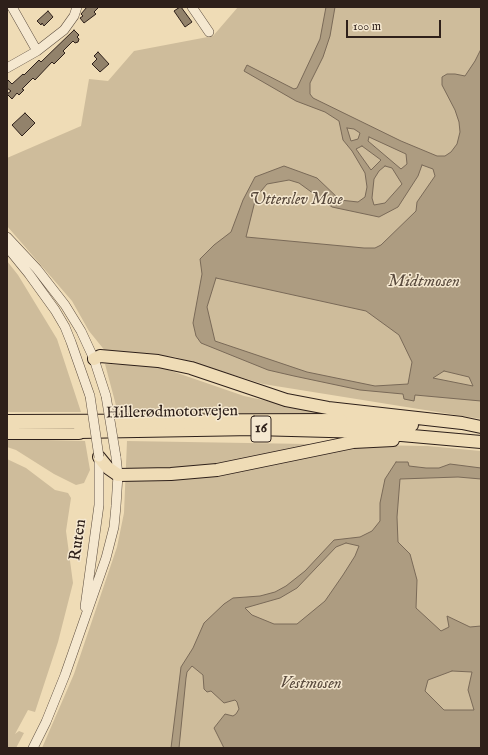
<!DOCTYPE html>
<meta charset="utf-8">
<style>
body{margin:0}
#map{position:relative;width:488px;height:755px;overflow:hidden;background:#efdcb6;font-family:"IM FELL English",serif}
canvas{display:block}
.frame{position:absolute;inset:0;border:8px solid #2e201a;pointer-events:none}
.scale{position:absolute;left:346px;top:20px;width:95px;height:18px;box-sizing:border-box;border:2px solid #2e201a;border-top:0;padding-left:5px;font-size:12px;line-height:14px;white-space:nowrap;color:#2e201a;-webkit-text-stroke:3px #f5e8d0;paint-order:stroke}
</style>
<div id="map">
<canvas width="488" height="755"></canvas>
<div class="frame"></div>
<div class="scale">100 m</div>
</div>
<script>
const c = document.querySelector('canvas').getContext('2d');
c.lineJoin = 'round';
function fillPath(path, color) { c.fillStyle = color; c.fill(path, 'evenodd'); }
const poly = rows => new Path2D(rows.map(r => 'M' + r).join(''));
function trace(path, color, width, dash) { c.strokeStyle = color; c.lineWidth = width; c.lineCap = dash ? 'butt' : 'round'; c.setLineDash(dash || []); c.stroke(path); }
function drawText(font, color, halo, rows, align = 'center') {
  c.font = font + ' "IM FELL English",serif'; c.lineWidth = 3; c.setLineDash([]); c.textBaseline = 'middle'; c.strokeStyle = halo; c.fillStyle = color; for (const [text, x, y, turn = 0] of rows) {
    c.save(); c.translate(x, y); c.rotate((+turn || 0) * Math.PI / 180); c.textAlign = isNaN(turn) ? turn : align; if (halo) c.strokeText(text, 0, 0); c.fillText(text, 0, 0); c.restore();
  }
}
fillPath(poly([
 [238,7,481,7,481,419,263,384,175,357,147,354,106,352,89,331,72,301,7,226,7,158,81,126,89,79,108,81,134,51,213,36],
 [7,261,18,275,57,339,81,412,7,412],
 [105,364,157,366,244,396,337,416,118,413],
 [7,439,85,441,90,470,84,483,76,485,54,474,16,450,7,447],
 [127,441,428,446,481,451,481,748,42,748,74,674,117,547,124,513],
 [7,459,26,468,55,490,68,493,71,498,66,531,73,583,58,642,35,712,28,710,15,734,19,731,24,733,16,748,7,748]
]), '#cebc9b');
const water = poly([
 [326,7,335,7,330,36,323,57,310,83,310,94,313,98,401,141,437,156,445,156,451,152,457,144,460,132,459,122,455,110,442,85,442,77,447,74,455,74,465,76,475,61,481,49,481,401,415,395,414,401,404,399,403,394,360,390,294,376,268,370,201,343,196,336,193,323,202,274,200,259,214,245,231,232,243,200,255,177,284,166,317,178,340,200,358,202,365,197,367,187,365,173,352,151,343,140,339,121,325,112,296,101,244,71,247,65,294,89,297,88,320,39,326,7],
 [347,128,354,129,360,133,358,139,351,141,347,128],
 [369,137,406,154,407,164,401,169,368,141,369,137],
 [362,146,381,160,371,170,356,149,362,146],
 [422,165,433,169,435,176,417,202,416,211,381,245,375,248,364,248,246,237,256,197,267,184,289,180,299,183,332,207,379,217,398,207,418,176,422,165],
 [385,166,392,168,402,184,385,203,374,205,372,198,374,179,379,171,385,166],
 [216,278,366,311,399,335,412,362,408,384,375,386,307,372,215,341,207,307,216,278],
 [444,371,469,377,473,386,433,378,444,371],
 [396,462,408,462,409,466,426,468,439,468,450,464,481,468,481,479,458,477,400,479,397,517,398,542,410,554,417,580,416,608,441,631,449,627,447,616,470,627,481,626,481,748,224,748,214,728,225,714,233,716,236,714,239,709,237,702,235,700,224,703,211,691,207,692,204,689,203,675,192,666,187,672,186,678,179,748,171,748,181,667,193,648,204,623,224,604,233,598,260,596,275,592,286,586,305,571,334,540,360,537,372,531,380,521,380,503,385,479,396,462],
 [346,543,359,546,355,556,343,575,325,601,297,624,274,624,252,615,245,608,280,598,297,588,336,547,346,543],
 [452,671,472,672,468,690,474,710,444,710,425,691,428,680,452,671]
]);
fillPath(water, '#ad9c81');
trace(water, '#7a6a58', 1);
const building = poly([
 [87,7,99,7,94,12,96,14,84,23,80,18,83,16,81,14,87,7],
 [180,7,181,7,192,22,185,27,174,11,180,7],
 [48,11,53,17,44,26,42,23,41,25,37,21,48,11],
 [74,30,79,35,77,37,79,39,78,42,75,43,73,41,63,51,65,53,54,64,52,62,35,80,33,78,22,89,24,90,19,95,17,93,12,99,7,94,11,91,7,88,7,79,12,84,23,74,24,75,39,60,41,62,74,30],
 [98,52,109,64,100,72,92,64,97,59,94,56,98,52],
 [25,113,35,123,22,136,12,125,25,113]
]);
fillPath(building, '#92826b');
trace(building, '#2e201a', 1);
const minor = poly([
 [12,7,37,51],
 [192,7,209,32],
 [7,68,37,51,64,30,74,16,77,7],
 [7,237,37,269,65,305,81,331,94,359,106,396],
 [7,247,29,274,55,310,65,327,71,342,90,396],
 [85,607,99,505,99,457],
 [33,748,46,722,65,675,106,558,114,527,116,506,118,475,116,457]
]);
const major = poly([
 [94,359,100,356,158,361,191,368,286,400,328,408,462,423,481,427],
 [340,421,412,425],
 [79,432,254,429,367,432,481,442],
 [99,457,108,468,118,475,171,474,217,470,353,442,393,440]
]);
const highway = poly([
 [7,422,340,421],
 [7,432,79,432]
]);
trace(minor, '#5e4f41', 10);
trace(major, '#2e201a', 14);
trace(highway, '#2e201a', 16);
trace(minor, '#f5e8d0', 9);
trace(major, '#efdcb6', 12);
trace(highway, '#efdcb6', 14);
const minorBridge = poly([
 [90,396,99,457],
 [106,396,116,457]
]);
trace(minorBridge, '#5e4f41', 10, []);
trace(minorBridge, '#f5e8d0', 9);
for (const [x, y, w] of [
 [261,429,20]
]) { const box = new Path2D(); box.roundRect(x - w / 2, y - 13, w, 26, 3); c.fillStyle = '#f5e8d0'; c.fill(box); trace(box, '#2e201a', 1); }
drawText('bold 15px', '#2e201a', null, [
 ["16",261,429]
]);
drawText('italic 16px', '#56473a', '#f5e8d0', [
 ["Utterslev Mose",296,201]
]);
drawText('16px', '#2e201a', '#f5e8d0', [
 ["Hillerødmotorvejen",172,413,-1],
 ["Ruten",79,540,-82]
]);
drawText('italic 17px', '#5a4b3e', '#f5e8d0', [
 ["Midtmosen",424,283],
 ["Vestmosen",311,685]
]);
</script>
